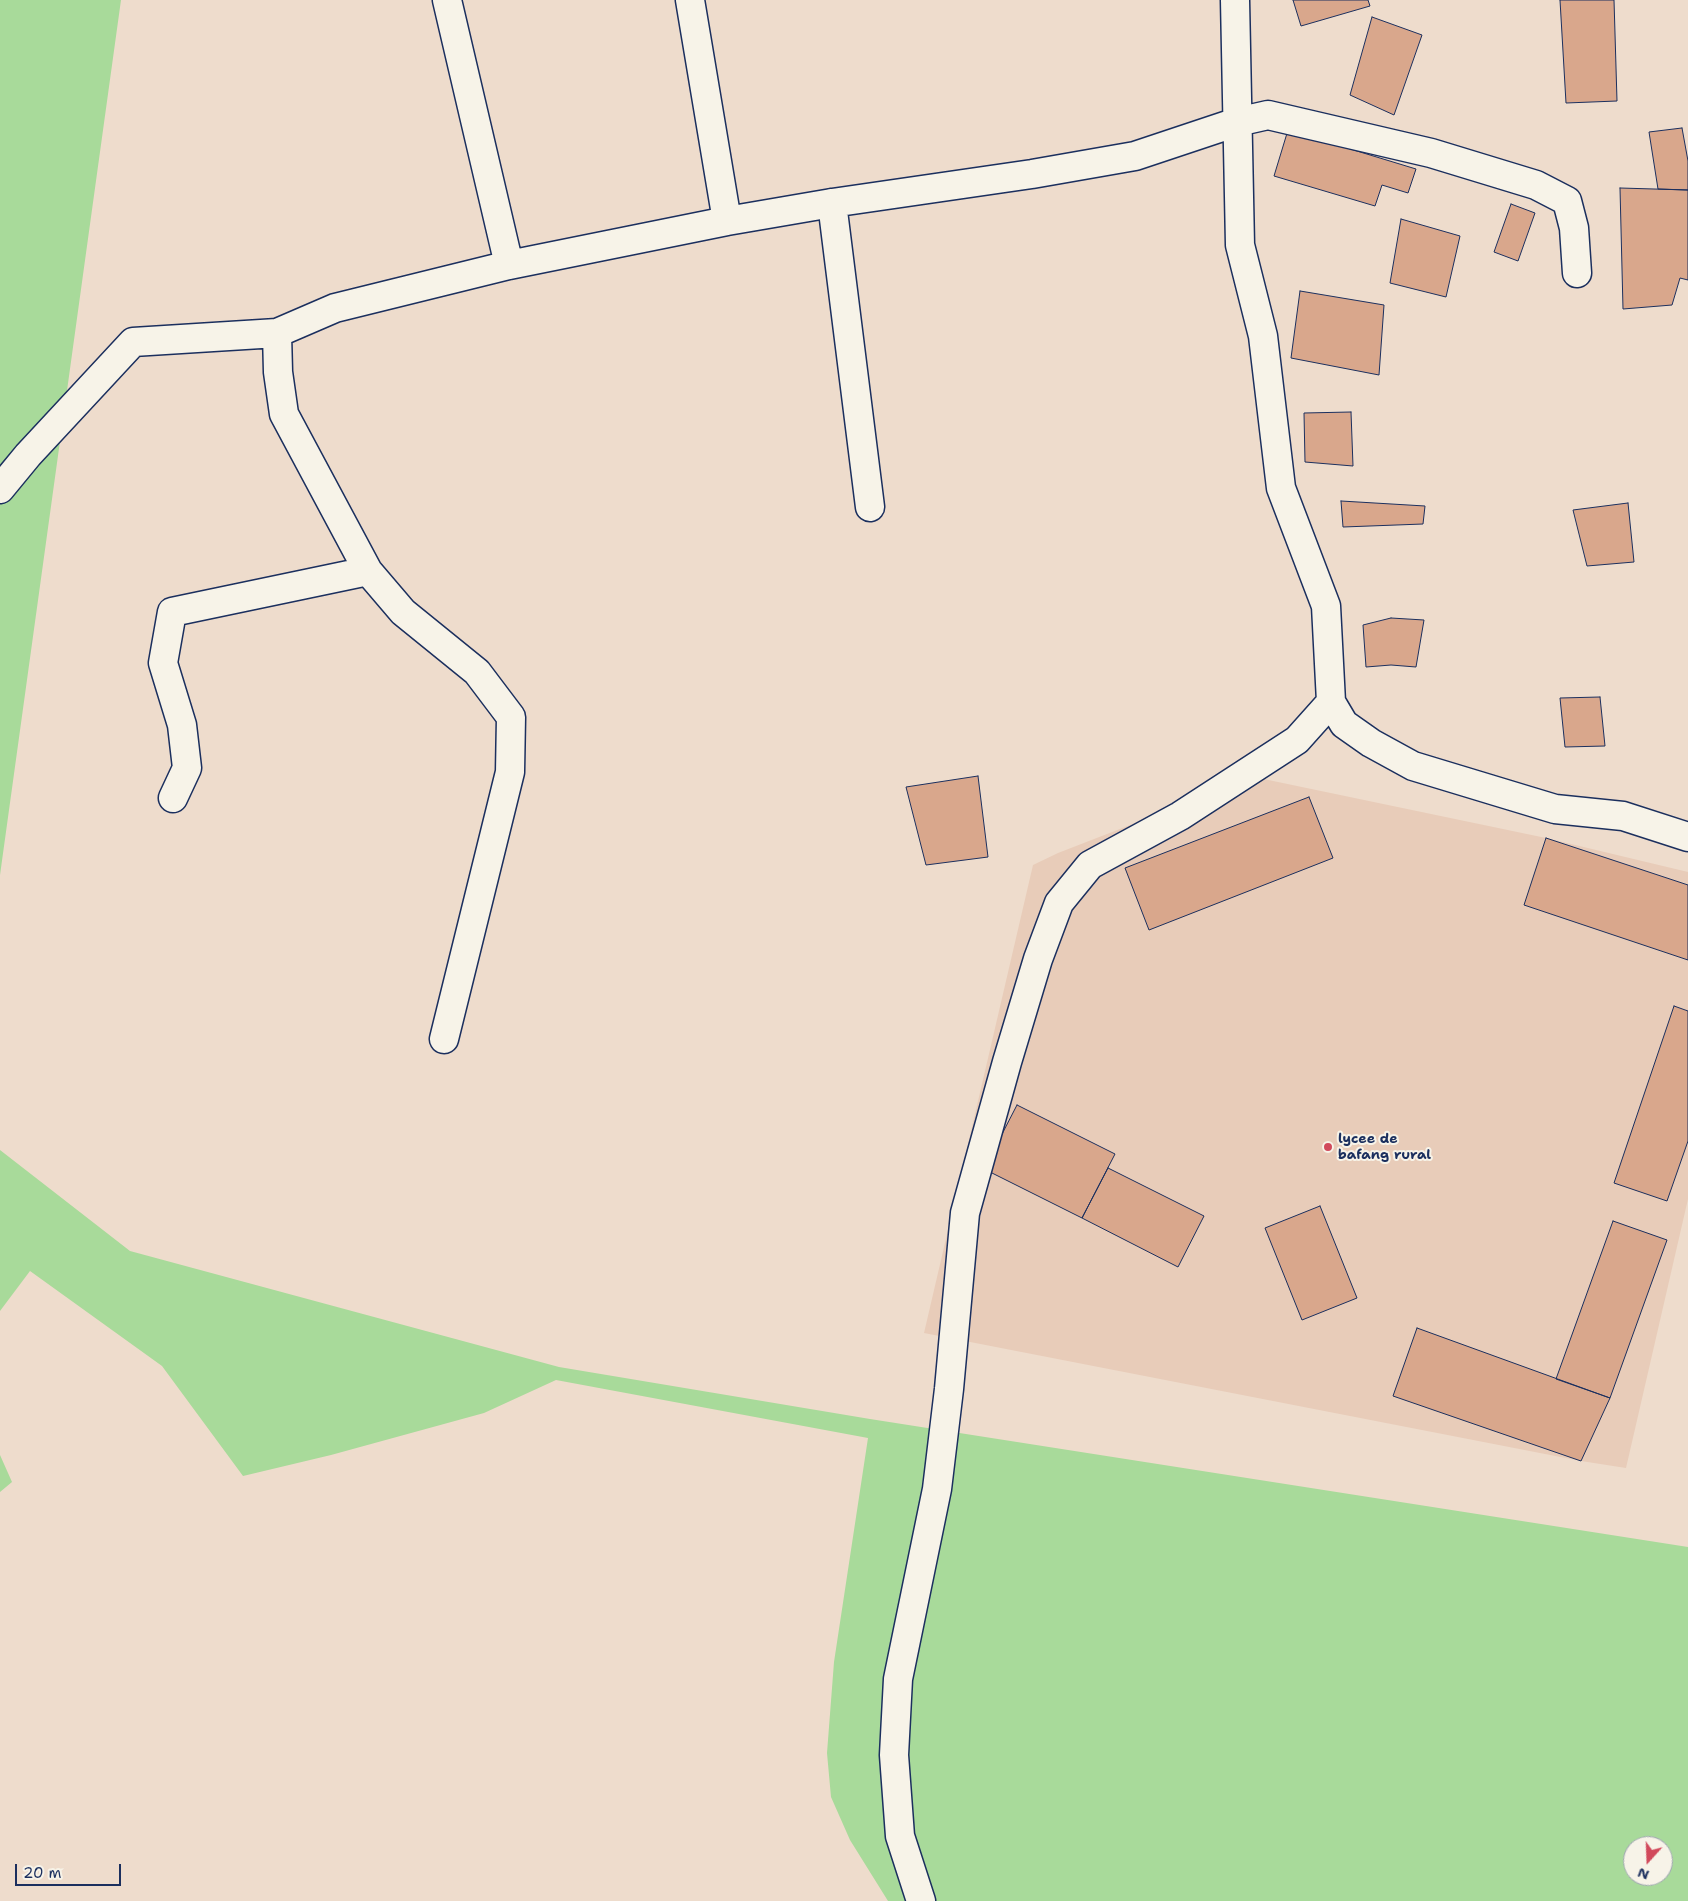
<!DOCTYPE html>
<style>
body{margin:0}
#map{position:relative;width:1688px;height:1901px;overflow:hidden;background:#eedccc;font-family:"Shantell Sans",sans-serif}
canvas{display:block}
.north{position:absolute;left:1623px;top:1836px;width:50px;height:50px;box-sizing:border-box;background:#f7f3e8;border:1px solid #9fa5b1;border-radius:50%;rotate:200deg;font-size:14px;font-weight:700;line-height:20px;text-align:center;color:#1b2f5e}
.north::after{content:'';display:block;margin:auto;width:18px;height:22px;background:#d1495b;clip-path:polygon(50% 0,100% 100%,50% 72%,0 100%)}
.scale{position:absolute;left:15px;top:1864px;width:106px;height:22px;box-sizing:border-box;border:2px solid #1b2f5e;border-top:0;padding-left:6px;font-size:15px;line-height:18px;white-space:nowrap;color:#1b2f5e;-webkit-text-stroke:4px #f7f3e8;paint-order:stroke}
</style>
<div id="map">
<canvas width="1688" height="1901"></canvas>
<div class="north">N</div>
<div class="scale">20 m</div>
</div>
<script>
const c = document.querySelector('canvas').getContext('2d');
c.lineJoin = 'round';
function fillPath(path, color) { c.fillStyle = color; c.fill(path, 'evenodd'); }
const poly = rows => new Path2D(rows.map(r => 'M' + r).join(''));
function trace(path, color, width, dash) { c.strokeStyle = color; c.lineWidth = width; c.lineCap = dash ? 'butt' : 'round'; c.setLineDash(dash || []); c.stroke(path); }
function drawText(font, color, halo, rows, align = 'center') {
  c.font = font + ' "Shantell Sans",sans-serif'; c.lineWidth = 4; c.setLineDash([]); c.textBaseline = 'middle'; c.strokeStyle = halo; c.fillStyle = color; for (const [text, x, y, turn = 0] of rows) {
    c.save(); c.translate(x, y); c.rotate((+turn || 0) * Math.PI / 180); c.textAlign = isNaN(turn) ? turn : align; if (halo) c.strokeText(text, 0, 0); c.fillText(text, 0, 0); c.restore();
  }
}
fillPath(poly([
 [1254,777,1546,838,1688,872,1688,1199,1626,1468,1581,1461,924,1333,1033,865,1058,853]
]), '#e8ccb9');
fillPath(poly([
 [0,0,121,0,0,875],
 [0,1150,130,1251,559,1367,870,1419,1688,1547,1688,1901,888,1901,850,1840,831,1797,827,1753,834,1662,868,1438,556,1380,484,1413,331,1455,243,1476,162,1366,30,1271,0,1311],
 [1633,1846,1663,1846,1663,1876,1633,1876],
 [0,1455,12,1482,0,1492]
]), '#a8da9a');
const building = poly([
 [1293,0,1368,0,1370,6,1301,26,1293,0],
 [1560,0,1614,0,1617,101,1566,103,1560,0],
 [1372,17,1422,35,1394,115,1350,95,1372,17],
 [1682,128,1688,161,1688,190,1658,189,1649,132,1682,128],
 [1288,130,1416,169,1408,193,1382,185,1375,206,1274,176,1288,130],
 [1620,188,1688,190,1688,280,1680,278,1672,305,1623,309,1620,188],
 [1511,204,1535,213,1518,261,1494,252,1511,204],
 [1401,219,1460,236,1446,297,1390,283,1401,219],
 [1300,291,1384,305,1379,375,1291,358,1300,291],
 [1351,412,1353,466,1305,462,1304,413,1351,412],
 [1341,501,1425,506,1423,524,1343,527,1341,501],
 [1628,503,1634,562,1587,566,1573,510,1628,503],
 [1391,618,1424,620,1416,667,1391,665,1366,667,1363,625,1391,618],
 [1600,697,1605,746,1565,747,1560,698,1600,697],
 [978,776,988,857,926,865,906,787,978,776],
 [1309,797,1333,858,1149,930,1125,868,1309,797],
 [1546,838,1688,885,1688,960,1524,905,1546,838],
 [1674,1006,1688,1011,1688,1141,1667,1201,1614,1183,1674,1006],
 [1017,1105,1115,1154,1082,1218,984,1169,1017,1105],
 [1108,1168,1204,1216,1178,1267,1082,1218,1108,1168],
 [1320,1206,1357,1298,1302,1320,1265,1228,1320,1206],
 [1613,1221,1667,1240,1610,1398,1556,1379,1613,1221],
 [1417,1328,1610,1398,1581,1461,1393,1396,1417,1328]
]);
fillPath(building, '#d9a78c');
trace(building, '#1b2f5e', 1);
const minor = poly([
 [447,0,509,265],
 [690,0,727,221],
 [1235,0,1240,245,1263,336,1281,488,1326,606,1331,702,1344,724,1371,743,1413,766,1555,809,1623,816,1688,837],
 [832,203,870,507],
 [0,489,28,455,133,342,277,333],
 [173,798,187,768,182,725,163,663,172,612,368,571],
 [444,1039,510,772,511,717,477,672,403,612,368,571,284,414,278,372,277,333,335,308,509,265,727,221,832,203,1032,174,1135,156,1237,122,1268,115,1431,153,1536,185,1567,201,1574,228,1577,273],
 [921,1901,900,1836,894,1755,898,1679,937,1489,949,1389,965,1213,1007,1062,1038,959,1059,903,1090,865,1180,816,1297,740,1331,702]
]);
trace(minor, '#1b2f5e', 31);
trace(minor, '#f7f3e8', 28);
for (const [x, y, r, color] of [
 [1328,1147,5,"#d1495b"]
]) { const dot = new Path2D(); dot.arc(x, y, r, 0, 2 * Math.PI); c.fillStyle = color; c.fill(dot); trace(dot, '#f7f3e8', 2); }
drawText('bold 14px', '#1b2f5e', '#f7f3e8', [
 ["lycee de",1338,1139],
 ["bafang rural",1338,1155]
], 'left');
</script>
